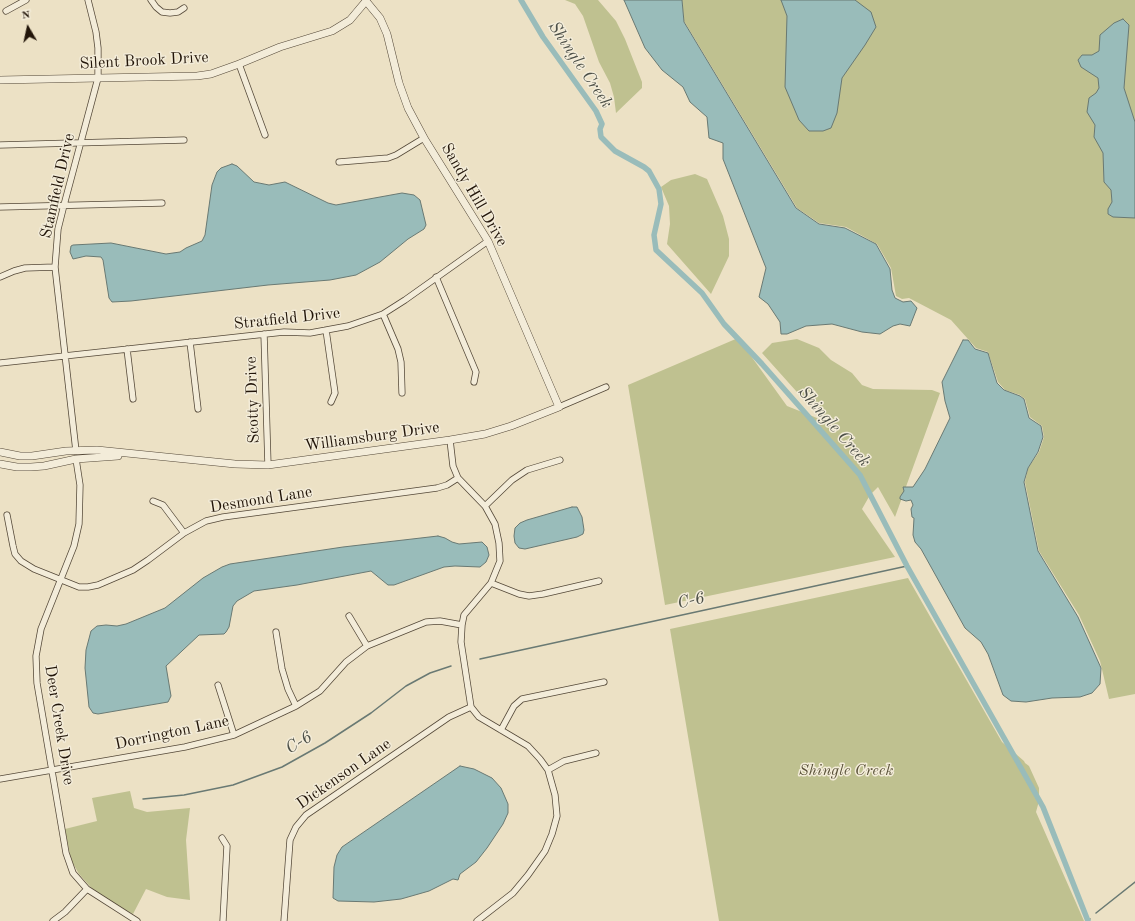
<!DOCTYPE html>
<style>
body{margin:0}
#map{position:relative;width:1135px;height:921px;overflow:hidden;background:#ece1c5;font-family:"Old Standard TT",serif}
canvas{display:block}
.north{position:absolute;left:8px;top:8px;width:40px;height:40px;-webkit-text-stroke:3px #f3ecd9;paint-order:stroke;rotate:351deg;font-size:11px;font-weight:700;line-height:16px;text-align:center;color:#221509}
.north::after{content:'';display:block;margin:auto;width:14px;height:18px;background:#221509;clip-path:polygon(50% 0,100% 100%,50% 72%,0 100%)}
</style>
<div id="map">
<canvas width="1135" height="921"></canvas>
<div class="north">N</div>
</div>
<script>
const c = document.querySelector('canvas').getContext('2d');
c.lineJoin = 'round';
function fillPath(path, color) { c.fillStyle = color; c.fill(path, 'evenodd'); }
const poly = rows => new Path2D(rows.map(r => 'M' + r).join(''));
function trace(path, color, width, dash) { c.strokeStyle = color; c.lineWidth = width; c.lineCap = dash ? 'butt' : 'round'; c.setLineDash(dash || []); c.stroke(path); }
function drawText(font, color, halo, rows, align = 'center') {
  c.font = font + ' "Old Standard TT",serif'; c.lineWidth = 3; c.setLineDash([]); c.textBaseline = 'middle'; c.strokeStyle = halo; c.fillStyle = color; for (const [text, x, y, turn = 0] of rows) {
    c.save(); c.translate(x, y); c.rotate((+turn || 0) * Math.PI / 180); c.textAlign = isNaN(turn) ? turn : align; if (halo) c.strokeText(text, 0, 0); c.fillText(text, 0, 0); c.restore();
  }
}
fillPath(poly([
 [565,0,598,0,616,21,625,39,642,82,642,88,616,113,614,97,610,83,599,62,583,16,575,4],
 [682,0,1135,0,1135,694,1109,699,1100,661,1079,615,1039,551,1025,482,1028,468,1039,452,1044,437,1042,426,1030,417,1025,399,1020,395,1005,390,998,382,988,352,976,348,951,320,909,298,902,299,896,296,891,268,877,244,846,227,819,223,797,208,684,21],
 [695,174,707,179,723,216,729,239,729,256,711,294,667,244,670,224,669,206,661,187,671,180],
 [738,338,787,406,822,420,762,353,772,343,797,339,819,348,831,360,852,373,862,385,873,389,932,390,940,393,895,517,878,487,870,495,862,509,895,557,665,605,628,385],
 [908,578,1002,742,1024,761,1025,763,1029,766,1039,788,1039,801,1036,812,1084,921,719,921,670,629],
 [130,791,134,808,147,812,190,808,186,840,190,900,167,897,146,889,133,914,116,906,95,892,79,874,71,860,65,829,97,821,92,798]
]), '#bfc190');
const water = poly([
 [624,0,682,0,684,22,796,208,819,224,845,228,876,244,890,269,892,290,895,298,903,302,911,301,917,308,910,326,900,324,893,326,880,334,862,332,832,324,806,326,787,334,781,334,780,322,768,304,759,297,766,268,723,159,723,143,709,138,707,117,690,102,683,87,662,70,645,48,624,0],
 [781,0,855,0,871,12,876,27,865,45,842,78,837,113,831,128,823,131,809,131,799,120,785,87,787,16,781,0],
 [1123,19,1129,25,1124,88,1135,122,1135,218,1113,217,1108,214,1108,209,1112,202,1111,190,1104,182,1103,153,1094,137,1095,125,1087,112,1089,98,1096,93,1099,88,1098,78,1081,67,1078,60,1082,55,1092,55,1099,51,1100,35,1114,23,1123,19],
 [232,164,237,166,254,182,269,185,285,182,328,203,336,205,402,193,414,195,420,200,426,225,424,229,408,239,380,262,356,275,330,280,268,285,131,301,112,302,109,298,103,260,101,257,86,256,73,259,70,252,71,246,73,245,111,243,166,254,180,252,186,248,202,241,205,235,212,185,217,172,221,168,232,164],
 [963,340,968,340,975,349,988,353,997,383,1004,390,1020,396,1024,399,1029,418,1041,426,1043,437,1038,452,1028,468,1024,482,1038,551,1078,617,1101,668,1100,684,1092,693,1080,697,1052,698,1026,702,1011,701,1003,695,988,654,981,642,965,628,921,549,915,542,913,535,914,518,912,517,911,509,913,505,911,500,906,501,900,499,900,497,904,491,903,487,913,487,925,469,950,418,945,401,942,382,963,340],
 [572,507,577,507,582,517,584,530,583,534,577,537,525,549,519,548,515,543,514,536,515,528,520,523,527,520,572,507],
 [438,536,445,538,452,542,459,544,482,542,487,547,489,555,486,562,480,567,455,566,444,567,394,585,388,585,371,571,297,585,254,591,237,601,233,606,229,627,226,632,224,634,199,635,166,666,171,696,168,702,98,714,93,713,89,707,85,668,86,650,91,631,97,626,106,625,117,626,126,624,165,608,203,578,222,567,230,564,343,547,438,536],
 [460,766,474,769,492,778,501,788,508,804,508,813,503,824,487,848,476,862,460,874,458,880,453,879,429,891,401,899,374,902,338,901,333,898,334,867,337,855,342,847,460,766]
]);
fillPath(water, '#99bcba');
trace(water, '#697973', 1);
trace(poly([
 [480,659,907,566],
 [143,799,184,795,233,785,282,767,325,743,371,713,406,686,430,673,451,666],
 [1096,913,1135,882],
 [1087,921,1090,919]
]), '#697973', 1.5);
trace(poly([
 [521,0,543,37,596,111,602,124,600,129,601,137,615,151,644,167,649,171,659,189,661,204,654,235,656,250,702,293,724,324,762,364,860,475,907,566,1043,807,1088,921]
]), '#99bcba', 5.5);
const minor = poly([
 [151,0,156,7,162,12,170,13,178,12,184,8],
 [6,11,26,0],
 [239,64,265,135],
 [0,145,184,140],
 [339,162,388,158,396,155,424,138],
 [0,207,162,203],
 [0,277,14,271,25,268,55,267],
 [436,277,476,372,474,382],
 [383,314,398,349,401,362,402,393],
 [326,330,335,393,331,402],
 [264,334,268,465],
 [190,342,198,409],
 [127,349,133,399],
 [0,363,284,332,310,333,348,326,383,314,405,300,488,241],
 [559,407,606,387],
 [450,440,453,466,458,478,485,506,495,524,499,543,500,561,491,583,464,615,462,625,461,642,471,707,479,717,528,746,540,759,548,770,555,795,557,816,552,834,545,851,528,875,513,893,477,921],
 [76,451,55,267,58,229,64,205,98,78,98,48,96,32,88,0],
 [76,459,80,485,79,524,74,546,41,629,36,656,37,683,66,853,73,873,87,889,137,921],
 [153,501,163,505,184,533],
 [485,506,512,480,527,470,560,460],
 [7,515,13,546,15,554,21,561,34,569,79,587,88,587,98,585,133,570,148,560,184,533,206,521,223,517,437,488,447,485,458,478],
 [491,583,519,594,529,596,543,594,599,581],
 [349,616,367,646],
 [276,632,282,669,288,689,296,706],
 [218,685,234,735],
 [501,730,514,706,522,699,604,682],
 [548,770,564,761,596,753],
 [0,779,185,747,234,735,296,706,320,691,346,662,367,646,426,622,440,621,462,625],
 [222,838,227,846,223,921],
 [53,921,65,912,87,889],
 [284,921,290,840,296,827,306,815,449,717,471,707]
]);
const tertiary = poly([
 [0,80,197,76,211,74,239,64,280,47,332,31,350,20,366,1,380,18,387,34,399,83,408,108,424,138,488,241,559,407,511,426,485,434,450,440,268,465,235,464,97,450,66,451,32,456,20,456,0,452],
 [0,464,17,467,31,467,44,466,76,459,118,456]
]);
trace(minor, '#544838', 7);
trace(tertiary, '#544838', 8);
trace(minor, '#f3ecd9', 5.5);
trace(tertiary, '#f3ecd9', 7);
drawText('16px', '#221509', '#f3ecd9', [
 ["Silent Brook Drive",144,61,-3],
 ["Stamfield Drive",58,186,-77],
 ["Sandy Hill Drive",474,195,60],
 ["Stratfield Drive",287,319,-6],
 ["Scotty Drive",253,400,-92],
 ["Williamsburg Drive",372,437,-8],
 ["Desmond Lane",261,500,-9],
 ["Deer Creek Drive",59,725,81],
 ["Dorrington Lane",172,733,-12],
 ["Dickenson Lane",344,774,-35]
]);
drawText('italic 16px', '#595138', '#f3ecd9', [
 ["Shingle Creek",846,771]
]);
drawText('italic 17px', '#4c4f47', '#f3ecd9', [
 ["Shingle Creek",580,65,56],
 ["Shingle Creek",834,427,49],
 ["C-6",691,601,-12],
 ["C-6",299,743,-31]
]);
</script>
